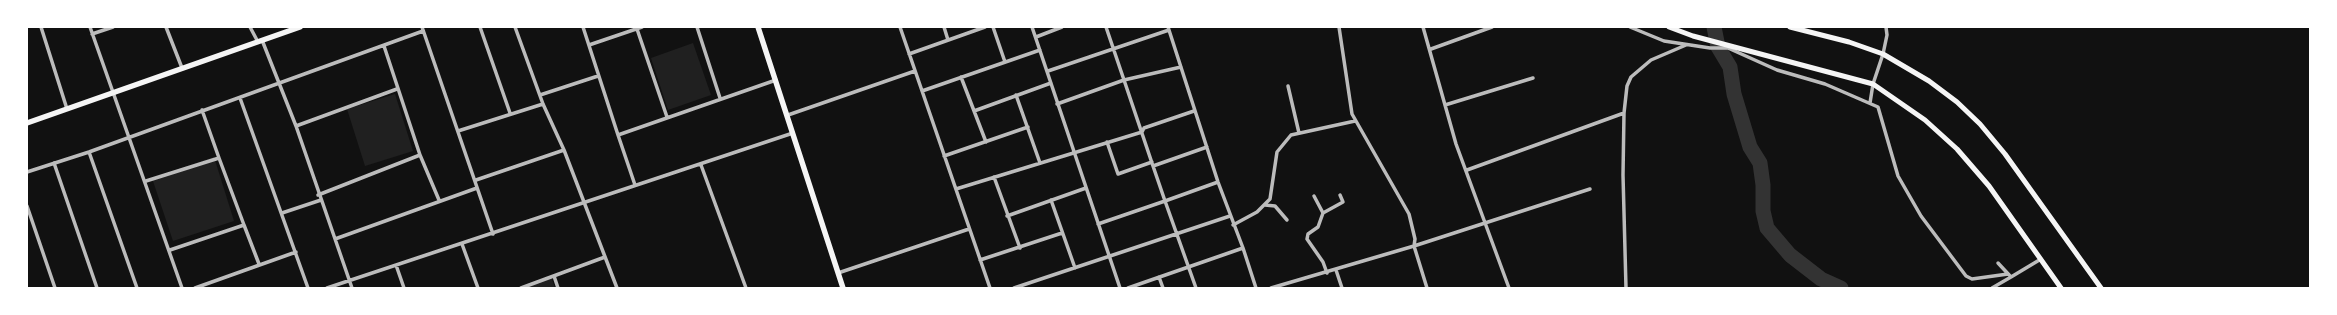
<!DOCTYPE html>
<style>
body{margin:0}
#map{position:relative;width:2337px;height:315px;overflow:hidden;background:#111;font-family:Signika,sans-serif}
canvas{display:block}
.frame{position:absolute;inset:0;border:28px solid #fff;pointer-events:none}
</style>
<div id="map">
<canvas width="2337" height="315"></canvas>
<div class="frame"></div>
</div>
<script>
const c = document.querySelector('canvas').getContext('2d');
c.lineJoin = 'round';
function fillPath(path, color) { c.fillStyle = color; c.fill(path, 'evenodd'); }
const poly = rows => new Path2D(rows.map(r => 'M' + r).join(''));
function trace(path, color, width, dash) { c.strokeStyle = color; c.lineWidth = width; c.lineCap = dash ? 'butt' : 'round'; c.setLineDash(dash || []); c.stroke(path); }
fillPath(poly([
 [693,43,711,95,668,110,651,58],
 [395,94,413,151,365,166,347,109],
 [214,157,234,221,173,241,152,178],
 [551,277,555,288,522,288]
]), '#202020');
trace(poly([
 [1714,27,1718,47,1730,67,1734,94,1750,147,1760,163,1763,185,1763,211,1767,228,1790,255,1821,279,1841,288]
]), '#333', 15);
trace(poly([
 [41,27,67,109],
 [90,27,182,288],
 [166,27,182,68],
 [250,27,258,42],
 [422,27,493,234],
 [480,27,510,113],
 [515,27,543,104,564,150],
 [583,27,618,135],
 [697,27,720,98],
 [900,27,990,288],
 [944,27,948,40],
 [993,27,1005,62],
 [1032,27,1120,288],
 [1168,27,1218,182,1243,248,1256,288],
 [1339,27,1352,114,1409,214,1415,239,1414,246,1427,288],
 [1423,27,1456,144,1509,288],
 [1630,27,1664,41,1710,48,1728,48,1777,70,1825,84,1878,107,1898,176,1921,216,1966,276,1972,279,2008,274],
 [637,29,667,117],
 [92,34,113,27],
 [1036,37,1062,27],
 [262,40,296,126,352,288],
 [589,45,642,27],
 [384,46,420,155,439,200],
 [1431,49,1492,27],
 [909,54,985,27],
 [1181,67,1124,80,1153,166,1207,147],
 [1048,71,1169,30],
 [961,77,986,142],
 [1288,86,1299,133],
 [922,91,1040,50],
 [540,95,598,76],
 [1016,95,1040,163],
 [240,98,308,288],
 [1870,103,1873,84,1883,54,1887,35,1886,27],
 [1057,104,1124,80,1106,27],
 [1445,105,1533,78],
 [202,110,219,158],
 [974,111,1051,83],
 [788,115,915,71],
 [296,126,397,89],
 [458,131,543,104],
 [1107,142,1118,174,1152,162],
 [89,152,137,288],
 [944,156,1028,127],
 [54,163,97,288],
 [701,165,746,288],
 [1467,170,1624,113],
 [27,172,89,152,423,31],
 [994,177,1020,248],
 [476,180,564,150,617,288],
 [146,181,219,158,244,225,170,250],
 [635,185,618,135,776,80],
 [956,189,1142,132,1144,128,1194,111],
 [318,195,420,155],
 [1314,196,1323,213,1318,227,1308,234,1307,239,1323,262,1327,273],
 [1051,200,1075,268],
 [1265,205,1275,206,1287,220],
 [27,206,55,288],
 [282,213,321,200],
 [1323,213,1343,202,1340,195],
 [1007,216,1086,188],
 [1098,224,1165,201,1153,166],
 [244,225,259,264],
 [1233,225,1257,212,1270,199,1277,152,1291,135,1355,121],
 [335,239,477,188],
 [462,244,478,288],
 [980,260,1062,233],
 [1998,263,2011,277,2041,259],
 [396,265,404,288],
 [1336,270,1342,288],
 [838,273,969,229],
 [554,276,558,288],
 [1159,277,1163,288],
 [195,288,296,252],
 [327,288,793,133],
 [521,288,605,257],
 [1014,288,1230,216],
 [1128,288,1243,248],
 [1196,288,1165,201,1218,182],
 [1271,288,1414,246,1590,189],
 [1626,288,1623,175,1624,113,1627,86,1631,77,1651,60,1686,45],
 [1992,288,2011,277]
]), '#bcbcbc', 3.5);
trace(poly([
 [1669,27,1693,36,1873,84,1925,120,1957,149,1989,186,2061,288],
 [1790,27,1849,42,1883,54,1929,81,1957,102,1980,124,2005,154,2101,288]
]), '#f5f5f5', 5);
trace(poly([
 [758,27,843,288],
 [27,123,300,27]
]), '#f5f5f5', 5.5);
</script>
